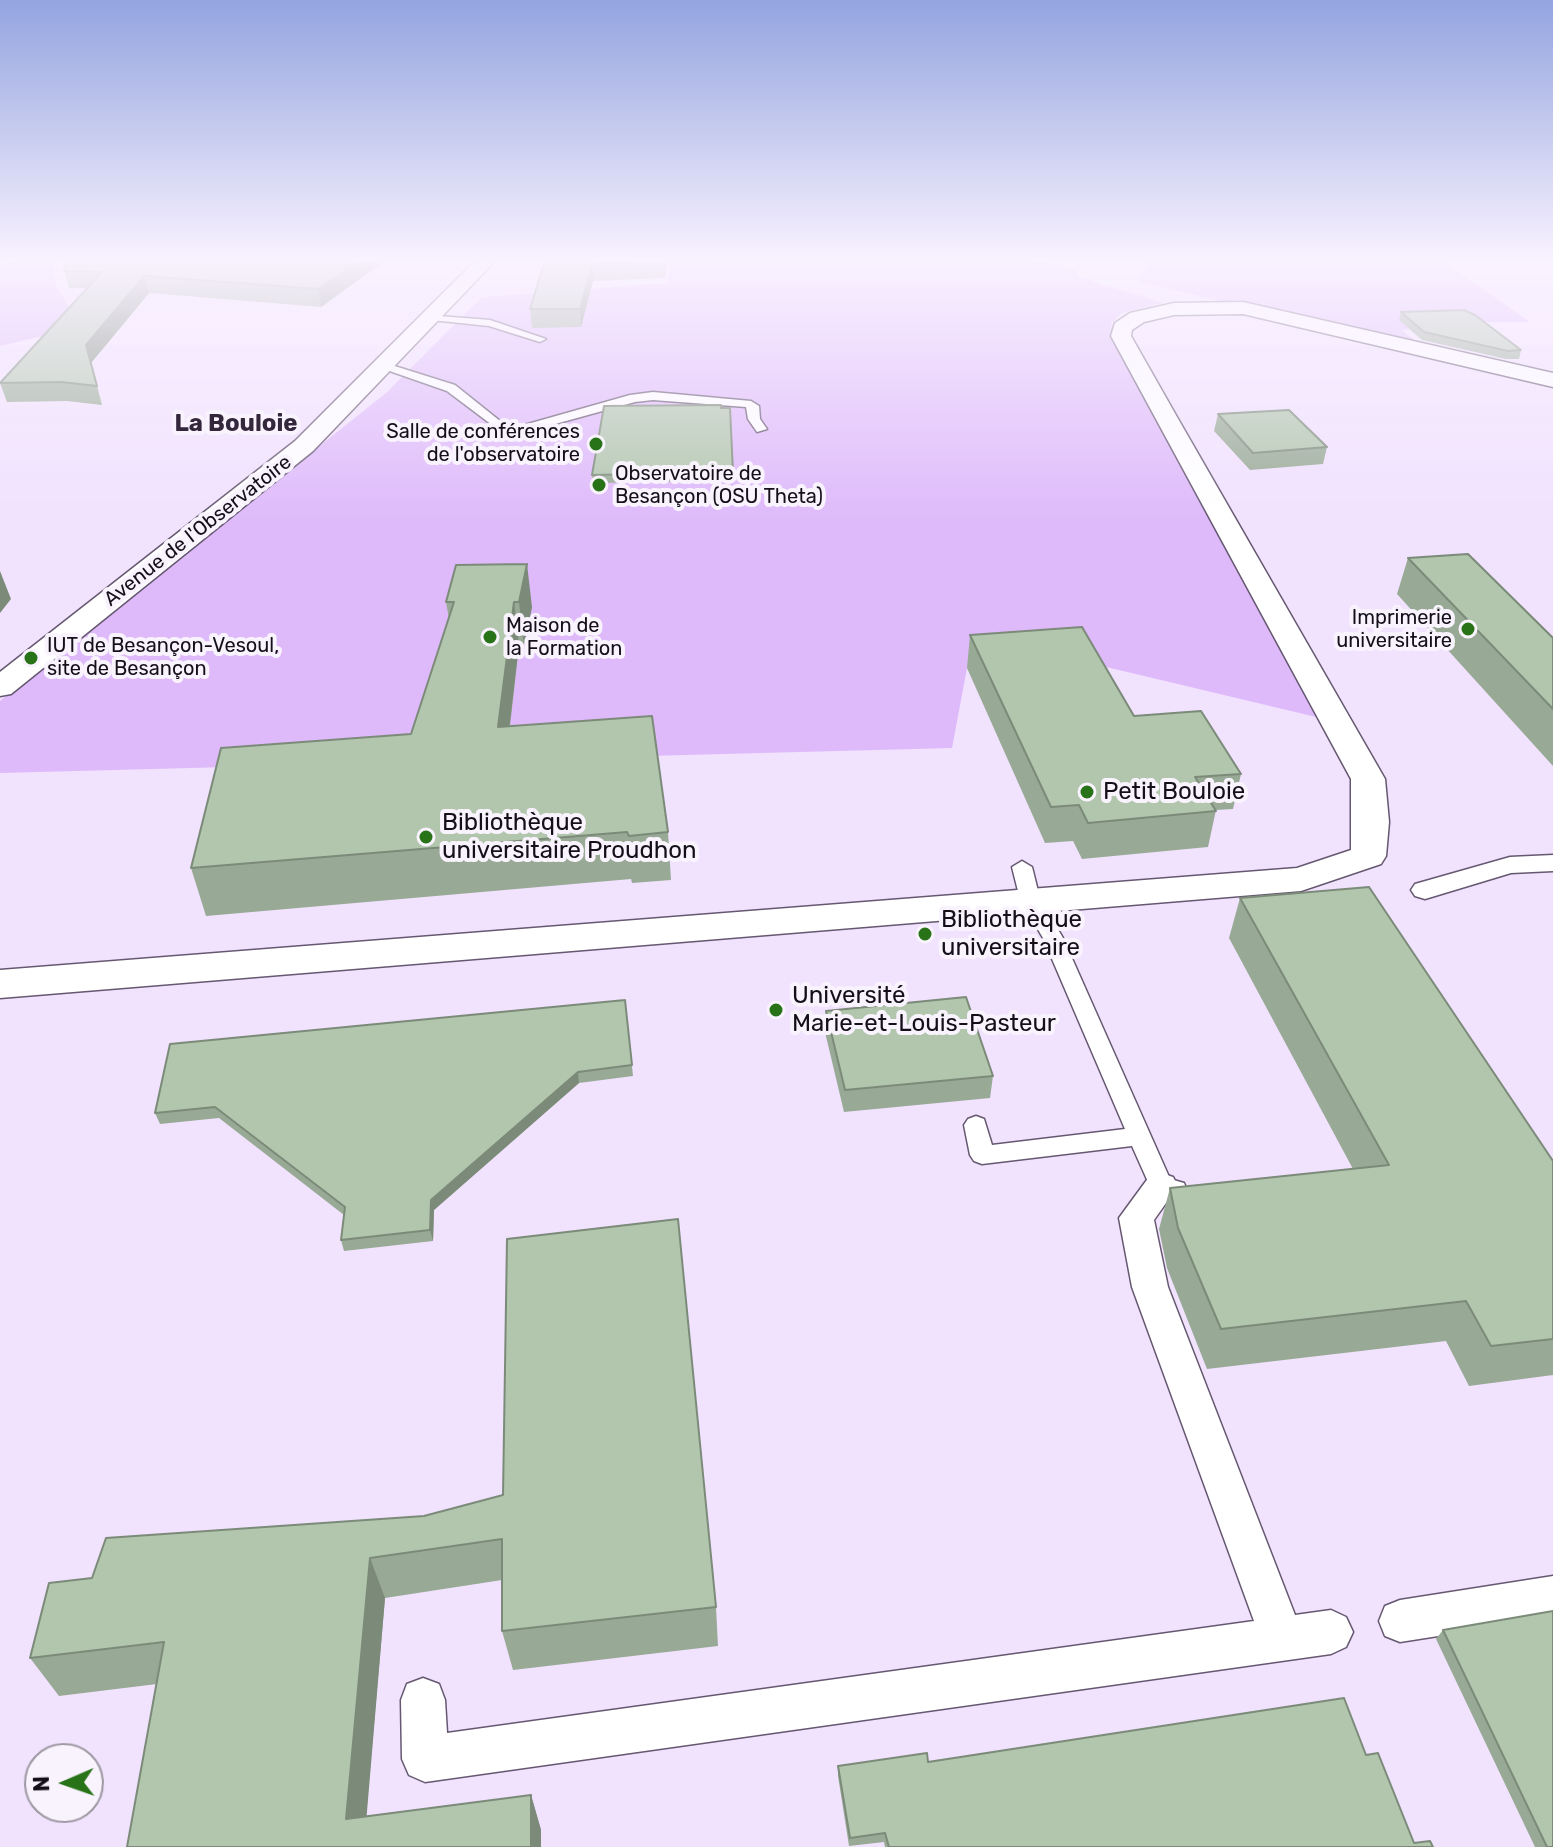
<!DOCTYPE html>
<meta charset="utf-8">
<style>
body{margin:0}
#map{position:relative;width:1553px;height:1847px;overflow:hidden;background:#f1e2fe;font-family:Rubik,sans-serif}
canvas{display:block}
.north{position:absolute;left:24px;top:1743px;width:80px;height:80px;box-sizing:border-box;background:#f9f3fe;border:2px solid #9d98a2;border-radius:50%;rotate:268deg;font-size:22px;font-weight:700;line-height:32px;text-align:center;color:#140f19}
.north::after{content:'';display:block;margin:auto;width:28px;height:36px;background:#287317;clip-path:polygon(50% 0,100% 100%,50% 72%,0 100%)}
</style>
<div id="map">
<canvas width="1553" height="1847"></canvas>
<div class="north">N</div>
</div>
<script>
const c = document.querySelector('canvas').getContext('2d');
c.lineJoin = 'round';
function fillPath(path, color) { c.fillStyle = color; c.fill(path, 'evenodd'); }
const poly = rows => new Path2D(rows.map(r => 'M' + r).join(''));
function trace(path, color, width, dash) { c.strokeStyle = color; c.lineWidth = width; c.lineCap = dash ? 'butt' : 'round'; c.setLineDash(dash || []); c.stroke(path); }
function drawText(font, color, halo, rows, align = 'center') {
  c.font = font + ' Rubik,sans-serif'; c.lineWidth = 8; c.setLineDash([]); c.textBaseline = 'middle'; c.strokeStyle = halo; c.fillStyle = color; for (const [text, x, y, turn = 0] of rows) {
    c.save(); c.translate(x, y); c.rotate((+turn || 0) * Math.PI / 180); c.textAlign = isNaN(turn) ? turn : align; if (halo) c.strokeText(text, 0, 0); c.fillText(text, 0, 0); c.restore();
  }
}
fillPath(poly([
 [19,260,52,260,57,288,73,313,52,334,0,346,0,266],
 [671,260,1035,260,1075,270,1079,277,1164,303,1121,313,1111,324,1113,337,1333,721,1077,660,967,668,952,748,0,773,0,701,386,393,482,297,667,283],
 [1150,260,1441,260,1530,322,1479,322,1402,330,1422,347,1138,282]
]), '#debafa');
const service = poly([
 [427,315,490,320,546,339,540,342,489,326,431,320,427,319,427,315],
 [385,363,455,385,510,429,630,395,653,392,751,401,759,406,760,419,767,429,757,432,748,419,746,407,653,400,635,402,508,437,447,391,381,368,379,366,385,363],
 [1022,861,1032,867,1040,899,1063,938,1170,1179,1184,1183,1187,1190,1184,1197,1175,1200,1153,1193,1132,1146,982,1164,974,1161,970,1155,964,1125,968,1119,976,1116,984,1119,992,1145,1125,1129,1043,938,1020,899,1012,867,1022,861]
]);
const pedestrian = poly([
 [1553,855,1553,871,1511,873,1425,899,1415,896,1411,890,1415,884,1510,857,1553,855],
 [1161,1173,1173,1177,1178,1186,1154,1220,1168,1287,1295,1615,1331,1610,1346,1617,1353,1632,1346,1647,1331,1654,425,1782,409,1775,402,1759,401,1700,407,1684,423,1678,439,1684,445,1700,447,1733,1254,1621,1132,1287,1119,1218,1149,1177,1161,1173],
 [1553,1576,1553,1618,1400,1642,1385,1636,1379,1621,1385,1606,1400,1600,1553,1576]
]);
const minor = poly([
 [476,260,496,260,313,451,11,694,0,696,0,672,295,441,476,260],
 [1243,302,1553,373,1553,387,1243,314,1174,315,1144,322,1132,330,1131,336,1177,417,1385,779,1389,822,1386,856,1381,864,1301,891,0,998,0,970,1297,868,1351,850,1351,779,1111,336,1115,323,1130,313,1174,303,1243,302]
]);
trace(service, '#655870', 3);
trace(pedestrian, '#655870', 3);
trace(minor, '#655870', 3);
fillPath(service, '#fff');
fillPath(pedestrian, '#fff');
fillPath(minor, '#fff');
fillPath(poly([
 [386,260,321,307,149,293,91,363,102,405,67,401,7,402,0,383,87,288,69,288,64,271],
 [545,260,667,260,665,278,593,281,581,327,532,328,530,309],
 [1401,312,1521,350,1519,359,1506,359,1422,340,1399,320],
 [721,408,730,408,733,481,593,483,592,475],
 [1218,414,1327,447,1323,464,1250,470,1214,431],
 [1408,558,1553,638,1553,766,1397,594],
 [456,565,532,607,524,645,519,645,510,726,668,832,671,880,632,883,631,879,206,916,191,868,411,734,449,619,446,602],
 [970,635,1134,716,1241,774,1233,809,1216,810,1208,847,1082,859,1073,841,1045,843,967,668],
 [1240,898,1553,1161,1553,1375,1469,1386,1446,1341,1207,1369,1167,1268,1159,1229,1170,1188,1353,1169,1229,938],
 [625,1000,633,1076,579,1083,434,1210,433,1241,344,1251,341,1240,344,1215,219,1118,160,1124,155,1113],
 [826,1011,993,1076,990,1098,844,1112,825,1032],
 [503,1495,716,1607,718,1646,513,1670,502,1631,502,1580,385,1598,366,1816,531,1795,541,1830,127,1847,157,1684,59,1696,30,1658,92,1578,424,1516],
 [1443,1630,1553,1847,1535,1847,1436,1639],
 [1366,1755,1414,1843,1433,1847,885,1847,884,1842,849,1846,838,1776,838,1766,928,1762]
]), '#98aa95');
fillPath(poly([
 [360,260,386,260,321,307,318,289],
 [592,264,593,281,581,327,580,309],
 [144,276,149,293,91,363,102,405,86,345],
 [527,564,532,607,524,645,519,602],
 [0,571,11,599,0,613],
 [514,602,519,645,504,773,498,727],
 [578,1072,579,1083,434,1210,433,1241,430,1230,431,1200],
 [370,1558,385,1598,364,1847,346,1819],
 [531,1795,541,1830,541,1847,531,1847]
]), '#7c8b79');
const building = poly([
 [67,260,360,260,318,289,144,276,86,345,97,386,61,382,0,383,102,272,64,271,67,260],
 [545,260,656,260,592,264,580,309,530,309,545,260],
 [1464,310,1475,315,1521,350,1508,351,1424,332,1401,312,1464,310],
 [721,405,721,408,730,408,733,472,592,475,604,406,721,405],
 [1289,410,1327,447,1253,453,1218,414,1289,410],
 [1468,554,1553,638,1553,709,1408,558,1468,554],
 [527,564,519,602,514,602,498,727,652,716,668,832,629,836,627,832,191,868,221,748,411,734,454,602,446,602,456,565,527,564],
 [1082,627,1134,716,1201,711,1241,774,1195,777,1216,811,1088,823,1079,805,1051,807,970,635,1082,627],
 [1369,887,1553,1161,1553,1339,1491,1346,1466,1301,1221,1329,1178,1228,1170,1188,1389,1165,1240,898,1369,887],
 [966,997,993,1076,845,1090,826,1011,966,997],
 [625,1000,632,1065,578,1072,431,1200,430,1230,341,1240,345,1207,215,1107,155,1113,170,1044,625,1000],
 [678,1219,716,1607,502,1631,502,1539,370,1558,346,1819,531,1795,531,1847,127,1847,164,1642,30,1658,49,1583,92,1578,106,1538,424,1516,503,1495,507,1239,678,1219],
 [1553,1611,1553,1847,1547,1847,1443,1630,1553,1611],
 [1344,1698,1366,1755,1378,1753,1414,1843,1430,1841,1433,1847,889,1847,885,1833,850,1838,838,1766,927,1753,928,1762,1344,1698]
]);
fillPath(building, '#b1c6ad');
trace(building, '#7c8b79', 2);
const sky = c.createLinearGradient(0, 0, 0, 519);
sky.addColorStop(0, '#93a4df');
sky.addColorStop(0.5, '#f9f2ff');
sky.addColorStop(1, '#f9f2ff00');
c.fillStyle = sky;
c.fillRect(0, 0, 1553, 519);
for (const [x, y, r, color] of [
 [596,444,8,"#287317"],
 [599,485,8,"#287317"],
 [1468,629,8,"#287317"],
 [490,637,8,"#287317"],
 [31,658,8,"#287317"],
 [1087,792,8,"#287317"],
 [426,837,8,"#287317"],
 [925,934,8,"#287317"],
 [776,1010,8,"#287317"]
]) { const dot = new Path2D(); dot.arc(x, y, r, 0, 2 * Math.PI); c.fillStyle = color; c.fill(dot); trace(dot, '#f9f3fe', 3); }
drawText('20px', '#140f19', '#f9f3fe', [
 ["Salle de conférences",580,432,"right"],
 ["de l'observatoire",580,455,"right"],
 ["Observatoire de",615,474],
 ["Besançon (OSU Theta)",615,497],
 ["Imprimerie",1452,618,"right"],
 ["universitaire",1452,641,"right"],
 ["Maison de",506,626],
 ["la Formation",506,649],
 ["IUT de Besançon-Vesoul,",47,646],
 ["site de Besançon",47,669]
], 'left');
drawText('20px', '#140f19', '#f9f3fe', [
 ["Avenue de l'Observatoire",198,531,-38]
]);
drawText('bold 24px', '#33273c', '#f9f3fe', [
 ["La Bouloie",236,424]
]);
drawText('24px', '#140f19', '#f9f3fe', [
 ["Petit Bouloie",1103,792],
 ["Bibliothèque",442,823],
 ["universitaire Proudhon",442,851],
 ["Bibliothèque",941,920],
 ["universitaire",941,948],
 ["Université",792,996],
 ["Marie-et-Louis-Pasteur",792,1024]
], 'left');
</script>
